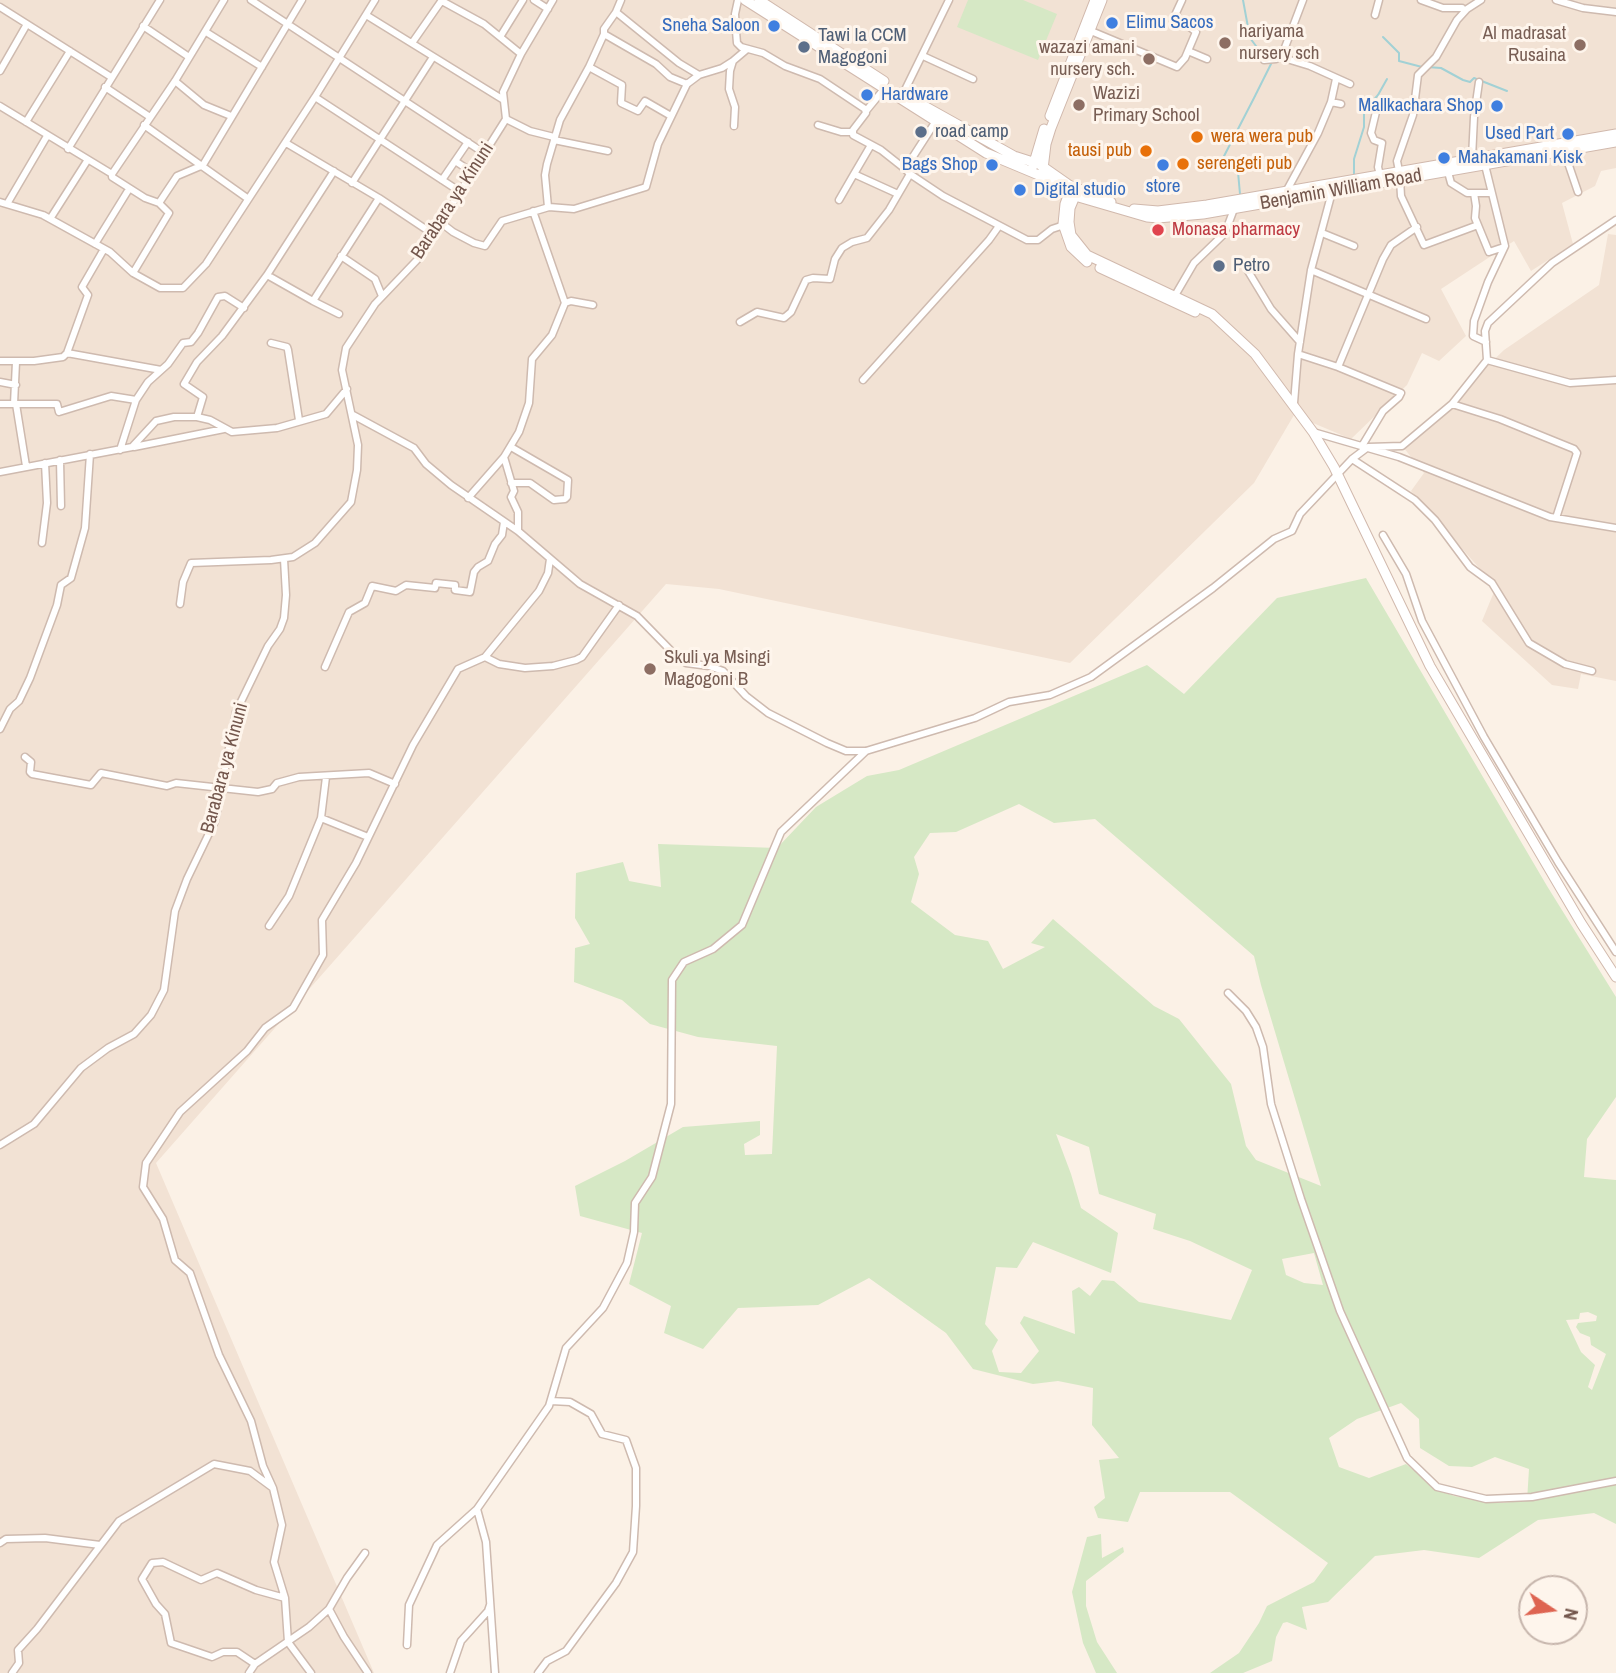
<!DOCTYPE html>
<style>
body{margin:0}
#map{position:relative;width:1616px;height:1673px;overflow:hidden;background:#fbf1e6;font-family:"Archivo Narrow",sans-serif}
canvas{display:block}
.north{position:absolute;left:1518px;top:1575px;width:70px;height:70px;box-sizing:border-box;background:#fef5ec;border:2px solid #c6b5ac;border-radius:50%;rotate:103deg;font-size:19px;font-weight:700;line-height:28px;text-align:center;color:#73564c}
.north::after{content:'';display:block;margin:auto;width:24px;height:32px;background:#de6451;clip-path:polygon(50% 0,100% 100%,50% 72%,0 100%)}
</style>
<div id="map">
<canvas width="1616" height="1673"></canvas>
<div class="north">N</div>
</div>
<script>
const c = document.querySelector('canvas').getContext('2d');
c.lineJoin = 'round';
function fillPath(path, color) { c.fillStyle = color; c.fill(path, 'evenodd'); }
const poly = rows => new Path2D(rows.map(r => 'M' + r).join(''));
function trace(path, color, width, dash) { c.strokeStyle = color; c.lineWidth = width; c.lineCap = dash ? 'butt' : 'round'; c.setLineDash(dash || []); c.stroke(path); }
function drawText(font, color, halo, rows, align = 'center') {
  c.font = font + ' "Archivo Narrow",sans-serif'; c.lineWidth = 6; c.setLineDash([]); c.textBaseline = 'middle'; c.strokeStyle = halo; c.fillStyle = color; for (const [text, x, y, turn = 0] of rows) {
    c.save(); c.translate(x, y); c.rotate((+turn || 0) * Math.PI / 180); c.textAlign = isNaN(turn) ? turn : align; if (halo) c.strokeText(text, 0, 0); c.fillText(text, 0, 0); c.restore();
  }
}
fillPath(poly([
 [0,0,1616,0,1616,168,1601,171,1595,186,1562,203,1573,244,1531,271,1514,241,1441,289,1466,336,1439,361,1422,353,1407,385,1351,439,1294,415,1254,483,1070,663,719,589,666,584,156,1163,374,1673,0,1673],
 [1608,234,1616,235,1616,681,1581,674,1578,689,1552,685,1482,621,1496,587,1411,491,1424,473,1403,447,1504,350,1599,285]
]), '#f2e2d4');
fillPath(poly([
 [968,0,1023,0,1057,14,1038,60,957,27],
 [1366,578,1547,886,1616,997,1616,1097,1587,1139,1584,1177,1616,1180,1616,1524,1594,1513,1538,1520,1479,1558,1424,1550,1375,1556,1328,1602,1302,1607,1307,1630,1287,1622,1283,1623,1276,1637,1272,1661,1243,1673,1210,1673,1239,1653,1259,1623,1267,1606,1314,1582,1328,1563,1230,1492,1140,1492,1128,1522,1098,1518,1094,1507,1105,1498,1099,1460,1119,1458,1092,1425,1093,1388,1058,1381,1033,1384,973,1369,946,1333,869,1278,818,1305,738,1308,703,1349,664,1333,671,1306,629,1284,642,1233,580,1216,575,1186,625,1161,683,1127,760,1121,760,1135,744,1144,745,1155,772,1154,777,1046,698,1037,650,1024,622,1000,574,982,575,948,590,944,575,918,576,873,623,862,629,881,661,887,658,844,777,848,816,807,867,776,899,770,1147,665,1184,694,1277,598],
 [1019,804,1054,823,1095,819,1254,956,1261,985,1321,1186,1256,1160,1246,1146,1231,1084,1179,1019,1154,1006,1053,919,1031,943,1045,947,1003,969,988,941,955,935,911,902,919,874,914,857,930,833,956,832],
 [1056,1134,1089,1147,1099,1194,1156,1214,1153,1229,1190,1241,1252,1270,1231,1320,1139,1302,1114,1281,1102,1280,1090,1296,1079,1287,1072,1291,1075,1334,1024,1316,1020,1323,1039,1351,1021,1373,999,1372,992,1351,998,1340,985,1324,996,1267,1017,1268,1033,1242,1111,1273,1118,1233,1081,1208,1071,1174],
 [1314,1253,1323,1285,1304,1283,1286,1275,1282,1259],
 [1588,1312,1597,1316,1596,1321,1578,1323,1576,1327,1580,1333,1590,1337,1591,1345,1606,1354,1592,1390,1588,1387,1595,1365,1581,1352,1566,1320,1579,1319,1580,1313],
 [1401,1403,1419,1419,1420,1448,1449,1466,1472,1467,1495,1457,1529,1469,1527,1501,1499,1503,1454,1496,1439,1490,1406,1464,1369,1478,1339,1467,1329,1438,1357,1419],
 [1101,1534,1102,1558,1123,1547,1124,1552,1086,1581,1086,1606,1097,1642,1117,1673,1096,1673,1083,1643,1072,1592,1087,1537]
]), '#d6e8c5');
trace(poly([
 [1243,0,1250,38,1265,58],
 [1383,37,1399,53,1399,61,1422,67],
 [1427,67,1441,68,1463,80,1470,82,1474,78,1507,91],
 [1354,174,1354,159,1364,127,1364,111,1378,95,1387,79],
 [1240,194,1238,172,1235,167,1223,165,1222,160,1254,98,1271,64,1269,62]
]), '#a2d1d5', 2);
const minor = poly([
 [251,0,484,153],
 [534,0,548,9],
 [621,0,616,12,604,29,604,34,589,67,622,85,621,103,638,111,645,101,671,116],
 [738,0,735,14,736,31,737,43,741,47,763,53,785,66,820,79,865,109,866,113,853,130,853,135,881,150,905,169],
 [1303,0,1284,50,1287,59,1310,66,1350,84],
 [1421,0,1443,8,1462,8],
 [1556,0,1583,8,1616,12],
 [442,1,484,24,521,54],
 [0,7,111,77],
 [616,12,679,63,699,75],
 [366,15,502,99],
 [1375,15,1379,0],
 [143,26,189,57],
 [1091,31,1177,67,1185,58,1196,32,1178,18,1176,13,1182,0],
 [206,32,262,67],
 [604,34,656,64,670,77,687,84],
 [500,37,523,0],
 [412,43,442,0],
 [1188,51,1207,59],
 [923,56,973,79],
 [1264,60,1276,59,1284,50],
 [0,71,27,24],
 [175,81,204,105,231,116],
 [105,87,150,117],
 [903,94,949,0],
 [315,97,459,191],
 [1331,102,1341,104],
 [0,106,112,174,112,177,145,198,159,203,177,176,203,165,302,0],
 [866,111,884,89],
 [1376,112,1371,133,1374,140,1382,143,1378,167,1380,175],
 [506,119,530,131,554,137],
 [936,121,905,169,910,174,943,196,1027,240,1038,240,1052,229,1067,224],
 [26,122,70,51],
 [144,125,247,198],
 [818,125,841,132,852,132],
 [734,126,735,107,729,89,730,71,733,61,746,50],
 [554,140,608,151],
 [286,143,379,198,433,234],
 [68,149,160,0],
 [1564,151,1578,192],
 [1472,158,1474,117,1479,82],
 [455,161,472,172],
 [1485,165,1505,246,1488,282,1474,321,1473,336,1486,342],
 [334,171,267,275,313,301,379,198],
 [1399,171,1397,161,1413,115,1418,75,1436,57,1457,20,1467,9,1481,0],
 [1448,172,1451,183,1467,193,1490,193],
 [112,174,175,81,224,0],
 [854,174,871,145],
 [1400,179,1401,196,1424,245,1478,225],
 [442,180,468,142],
 [352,183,433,57],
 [1287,190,1318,133,1331,102,1336,79],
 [1474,193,1476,206,1475,218,1489,252,1504,247],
 [839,200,854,174,898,194],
 [0,202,43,215,110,252,133,273,160,288,183,288,206,264,315,97,375,0],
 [7,204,47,136],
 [548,207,545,175,547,164,560,120,589,67],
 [50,219,87,161],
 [440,222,453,232,474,243,485,246,502,221,549,207,574,209,646,187,658,144,687,84,699,75,722,68,733,61],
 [1322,233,1354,246],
 [95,244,129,189],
 [341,256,375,279,382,296],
 [1311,270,1426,319],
 [1248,271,1271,309,1300,342],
 [133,273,169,213,159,203],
 [1173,299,1194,263,1225,233,1234,209],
 [313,301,339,314],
 [565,303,571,301,593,305],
 [740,322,757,312,784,318,791,312,806,280,813,278,830,279,835,259,842,248,852,242,867,238,889,210,910,174],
 [271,343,287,347,288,350,299,420],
 [67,353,161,370],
 [1298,354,1338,367,1401,393,1399,397,1383,411,1362,446],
 [1487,360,1570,383,1616,380],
 [0,361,34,361,63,357,67,353,88,295,82,287,104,249],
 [1338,367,1383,259,1391,245,1417,227],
 [863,380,989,240,999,226],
 [0,382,16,385],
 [1294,403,1298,354,1311,270,1332,192],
 [0,404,57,404,59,412,111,396,136,400],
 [14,404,16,362],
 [16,404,26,466],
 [1452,404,1500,419,1574,449,1577,453,1556,518],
 [353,415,414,448,426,464,451,485,518,531,580,584,637,616,678,658,686,663,709,666,723,671,746,696,768,713,827,743,846,751,865,751],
 [197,417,203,397,184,384,197,362,222,336,267,275],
 [1313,432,1399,457,1550,517,1616,528],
 [134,447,224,429],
 [511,447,568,480,567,497,565,499,554,500,530,483,511,483],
 [120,450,136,400,148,382,168,364,183,343,191,342,198,333,218,297,225,296,244,308],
 [504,457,514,491,511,497,518,512,518,531],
 [1352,459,1415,500,1435,520,1470,567,1492,583,1529,643,1565,664,1592,671],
 [60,460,61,506],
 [0,472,132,447,156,421,174,417,197,417,210,420,232,432,277,428,326,414,347,389],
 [468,498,504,457,519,432,529,403,532,359,552,335,565,303,533,211],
 [1383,535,1406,574,1422,621,1484,737,1558,862,1616,952],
 [42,543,47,503,45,463],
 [180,604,183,582,191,563,271,560,293,557,315,543,351,502,357,470,358,445,342,370,346,348,375,304,417,260,506,119,503,92,521,54,553,0],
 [485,657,539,591,548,573,550,559],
 [325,667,349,612,365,603,372,586,396,591,406,585,435,588,436,583,455,585,455,590,470,592,474,572,478,567,488,561,495,544,502,535,504,522],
 [0,729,10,709,19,701,30,678,57,605,61,585,71,578,85,528,90,454],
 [25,757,31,762,30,772,32,774,91,785,101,773,167,786,176,783,258,792,272,789,277,783,299,777,369,773,395,784],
 [321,818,368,837],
 [269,926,289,896,321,818,326,777],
 [1228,993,1246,1011,1256,1027,1263,1047,1271,1104,1301,1199,1340,1311,1407,1458,1437,1487,1486,1499,1532,1497,1616,1481],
 [0,1145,34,1124,81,1068,108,1048,134,1034,151,1015,164,990,175,911,187,879,215,821,236,712,268,646,280,629,284,618,286,595,284,559],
 [273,1488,263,1466,251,1421,219,1355,190,1273,175,1260,163,1219,143,1187,146,1163,180,1112,247,1051,265,1028,293,1008,323,955,322,920,356,863,413,745,458,669,485,657,499,664,525,668,553,666,576,660,582,657,619,605],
 [0,1543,6,1539,45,1538,100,1545],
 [329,1609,344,1637,368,1673],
 [407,1645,409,1605,437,1545,477,1509],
 [255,1664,237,1652,223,1652,212,1657,171,1643,165,1614,156,1604,142,1579,152,1563,163,1562,201,1580,217,1573,256,1590,285,1598],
 [12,1673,19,1663,18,1650,37,1629,119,1521,214,1464,250,1471,273,1488,282,1525,274,1562,285,1598,288,1642,311,1673],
 [249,1673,255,1664,309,1627,329,1609,347,1578,365,1553],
 [450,1673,461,1641,488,1611,490,1605],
 [495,1673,486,1542,477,1509,549,1406,566,1348,603,1308,627,1263,634,1232,635,1203,652,1177,671,1104,672,980,684,962,713,949,742,925,781,832,866,751,975,718,1009,702,1050,695,1091,677,1213,588,1274,539,1292,531,1300,514,1352,459,1368,447,1402,446,1452,404,1487,360,1485,331,1488,323,1552,263,1616,220],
 [538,1673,547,1661,566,1651,616,1583,633,1552,636,1506,636,1468,626,1440,602,1434,591,1414,570,1402,551,1401]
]);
const secondary = poly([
 [745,0,986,153,1041,176,1075,196,1147,217,1158,218,1203,214,1616,142],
 [759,0,884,81],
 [901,93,1014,156,1039,164,1069,185,1111,202],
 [1050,116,1095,0],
 [1033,166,1044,129],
 [1043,169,1046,144,1051,128,1102,0],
 [1071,188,1065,204,1063,224,1071,247,1087,262],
 [1078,189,1070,208,1069,222,1071,235,1087,255,1212,314,1255,354,1313,432,1334,467,1430,666,1581,923,1616,977],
 [1134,209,1158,211,1207,205,1616,134],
 [1100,268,1195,312]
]);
trace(minor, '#cebaaf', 9);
trace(secondary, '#d1b9ad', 11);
trace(minor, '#fff', 6);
trace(secondary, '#fff', 9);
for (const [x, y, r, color] of [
 [1112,23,7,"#3f7fe0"],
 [774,26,7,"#3f7fe0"],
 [1225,43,7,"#8d6e63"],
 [1580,45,7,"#8d6e63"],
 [804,47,7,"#5c6f8a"],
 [1149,59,7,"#8d6e63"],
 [867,95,7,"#3f7fe0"],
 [1079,105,7,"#8d6e63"],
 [1497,106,7,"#3f7fe0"],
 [921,132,7,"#5c6f8a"],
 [1568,134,7,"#3f7fe0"],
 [1197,137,7,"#e8710a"],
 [1146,151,7,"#e8710a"],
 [1444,158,7,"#3f7fe0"],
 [1183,164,7,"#e8710a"],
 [992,165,7,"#3f7fe0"],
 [1163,165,7,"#3f7fe0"],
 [1020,190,7,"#3f7fe0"],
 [1158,230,7,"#e0444e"],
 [1219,266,7,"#5c6f8a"],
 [650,669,7,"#8d6e63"]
]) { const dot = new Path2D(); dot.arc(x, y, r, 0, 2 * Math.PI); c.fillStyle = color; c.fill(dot); trace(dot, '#fef5ec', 2.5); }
drawText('19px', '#366cbe', '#fef5ec', [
 ["Elimu Sacos",1126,23],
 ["Sneha Saloon",760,26,"right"],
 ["Hardware",881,95],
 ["Mallkachara Shop",1483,106,"right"],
 ["Used Part",1554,134,"right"],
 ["Mahakamani Kisk",1458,158],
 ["Bags Shop",978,165,"right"],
 ["store",1163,187,"center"],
 ["Digital studio",1034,190]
], 'left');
drawText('19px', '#785e54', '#fef5ec', [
 ["hariyama",1239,32],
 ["nursery sch",1239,54],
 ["Al madrasat",1566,34,"right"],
 ["Rusaina",1566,56,"right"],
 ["wazazi amani",1135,48,"right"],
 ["nursery sch.",1135,70,"right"],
 ["Wazizi",1093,94],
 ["Primary School",1093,116],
 ["Skuli ya Msingi",664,658],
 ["Magogoni B",664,680]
], 'left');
drawText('19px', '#4e5e75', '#fef5ec', [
 ["Tawi la CCM",818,36],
 ["Magogoni",818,58],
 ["road camp",935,132],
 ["Petro",1233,266]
], 'left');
drawText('19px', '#c56008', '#fef5ec', [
 ["wera wera pub",1211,137],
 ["tausi pub",1132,151,"right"],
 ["serengeti pub",1197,164]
], 'left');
drawText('19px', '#73564c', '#fef5ec', [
 ["Benjamin William Road",1341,190,-10],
 ["Barabara ya Kinuni",453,201,-57],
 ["Barabara ya Kinuni",225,768,-75]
]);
drawText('19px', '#be3a42', '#fef5ec', [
 ["Monasa pharmacy",1172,230]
], 'left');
</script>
